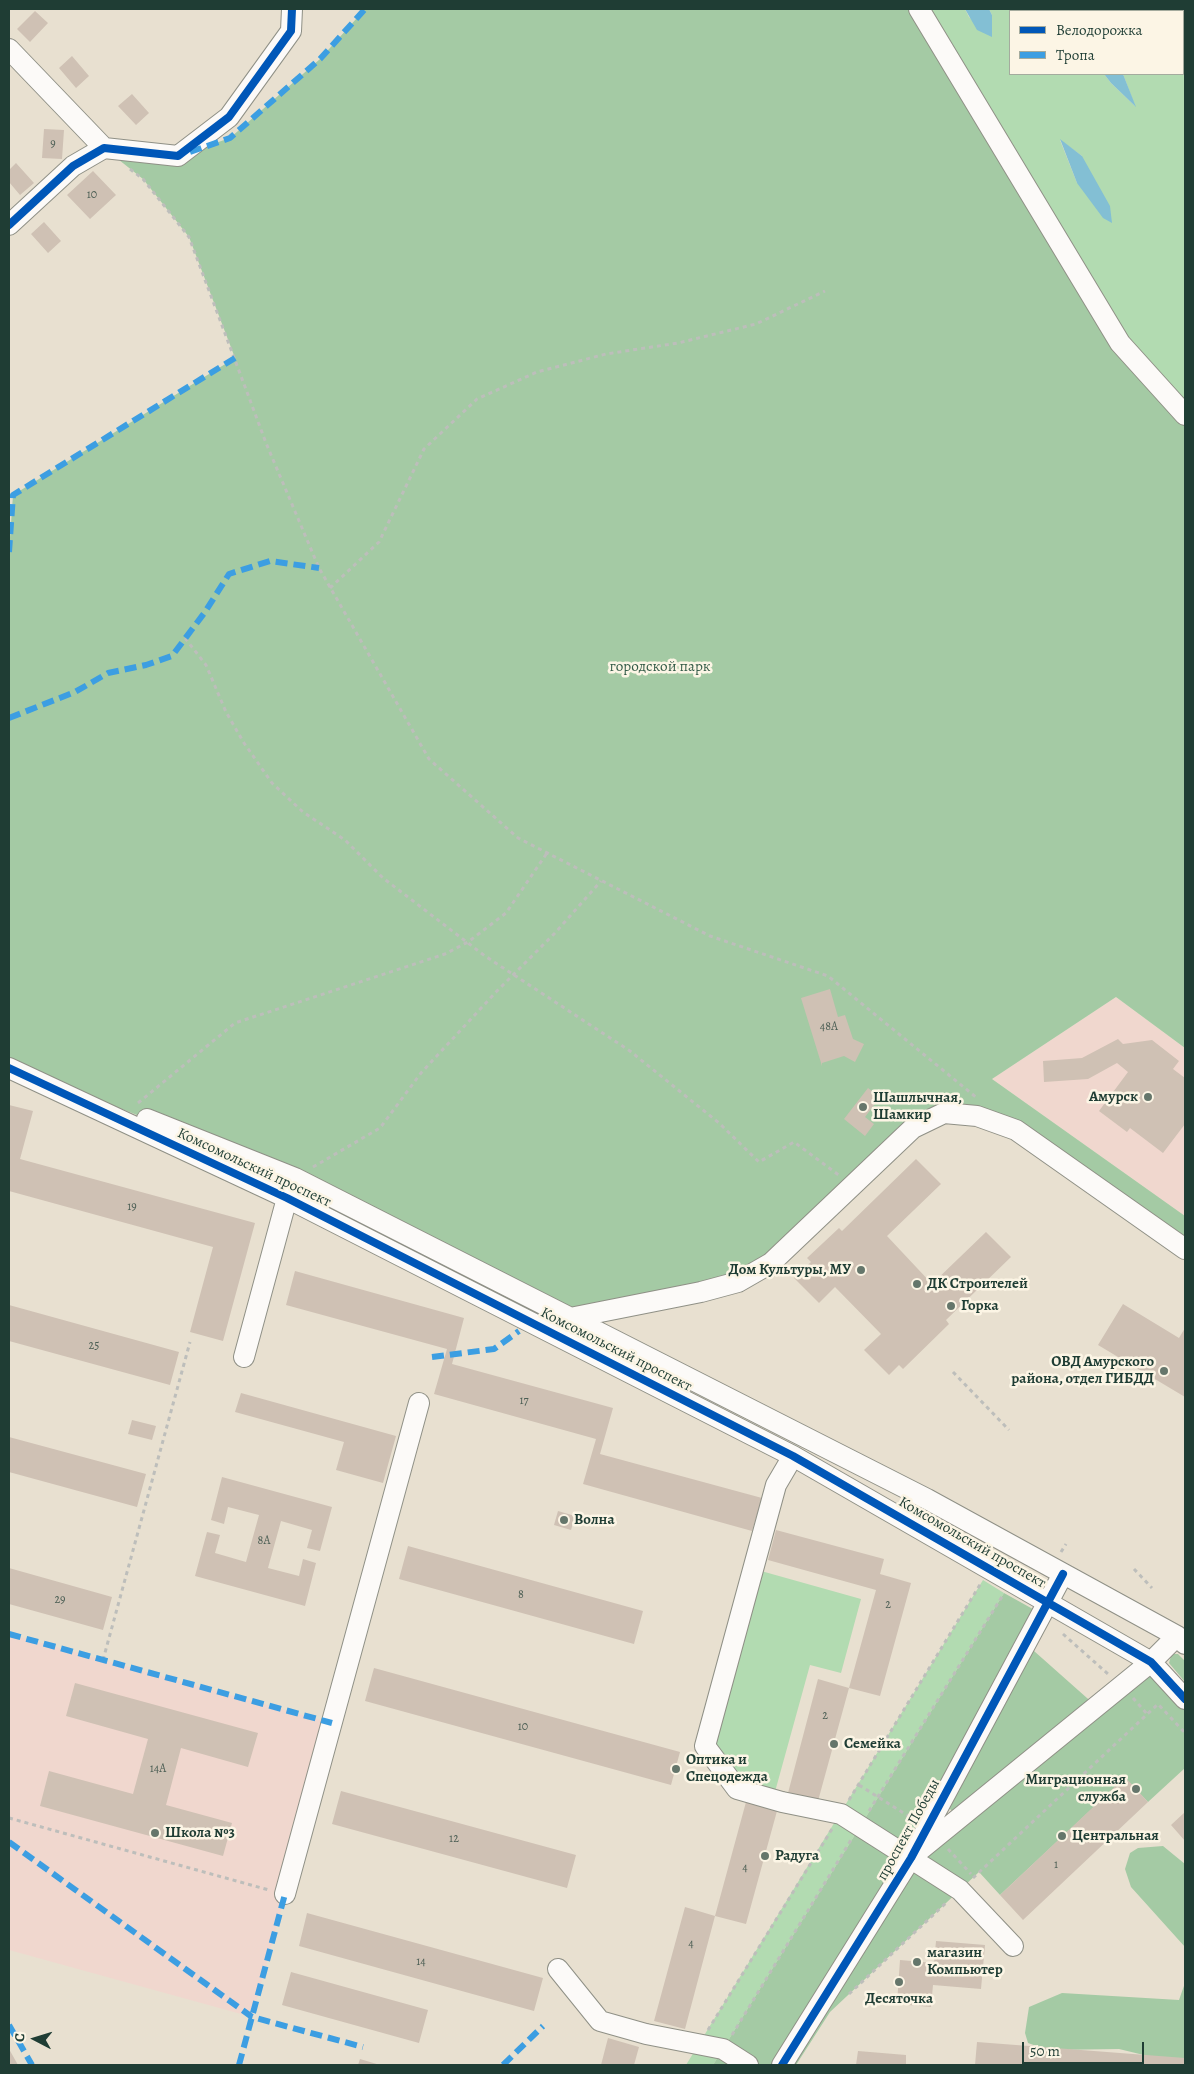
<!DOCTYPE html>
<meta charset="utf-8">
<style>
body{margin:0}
#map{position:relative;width:1194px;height:2074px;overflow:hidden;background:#e8e0d0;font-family:Alegreya,serif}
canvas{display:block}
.frame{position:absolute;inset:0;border:10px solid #1f3d34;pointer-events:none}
.legend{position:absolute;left:1009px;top:10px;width:175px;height:65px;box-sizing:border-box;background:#fcf5e5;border:1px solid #a4ab9e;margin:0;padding:6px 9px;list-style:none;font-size:15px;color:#1f3d34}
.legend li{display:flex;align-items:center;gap:10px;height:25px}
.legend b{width:25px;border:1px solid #a4ab9e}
.north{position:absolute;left:10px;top:2014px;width:50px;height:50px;-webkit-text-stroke:4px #fcf5e5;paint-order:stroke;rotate:275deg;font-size:14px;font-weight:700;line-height:20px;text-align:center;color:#1f3d34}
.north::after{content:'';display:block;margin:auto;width:18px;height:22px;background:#1f3d34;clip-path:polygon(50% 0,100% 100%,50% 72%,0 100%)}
.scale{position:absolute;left:1022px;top:2042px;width:122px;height:22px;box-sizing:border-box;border:2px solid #1f3d34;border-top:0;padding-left:6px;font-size:15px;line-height:18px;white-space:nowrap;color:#1f3d34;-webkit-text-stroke:4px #fcf5e5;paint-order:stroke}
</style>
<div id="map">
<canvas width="1194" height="2074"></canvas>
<div class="frame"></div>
<ul class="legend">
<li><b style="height:6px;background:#0057b8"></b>Велодорожка</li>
<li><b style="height:6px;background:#3c9ee2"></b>Тропа</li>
</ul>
<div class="north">С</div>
<div class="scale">50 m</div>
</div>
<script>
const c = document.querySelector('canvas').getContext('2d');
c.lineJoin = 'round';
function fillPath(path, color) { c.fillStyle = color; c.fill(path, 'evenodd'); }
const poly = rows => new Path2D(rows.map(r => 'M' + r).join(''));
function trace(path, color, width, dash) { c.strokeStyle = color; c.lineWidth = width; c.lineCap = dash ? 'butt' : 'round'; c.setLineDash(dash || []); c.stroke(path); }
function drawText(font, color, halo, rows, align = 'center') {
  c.font = font + ' Alegreya,serif'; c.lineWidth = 5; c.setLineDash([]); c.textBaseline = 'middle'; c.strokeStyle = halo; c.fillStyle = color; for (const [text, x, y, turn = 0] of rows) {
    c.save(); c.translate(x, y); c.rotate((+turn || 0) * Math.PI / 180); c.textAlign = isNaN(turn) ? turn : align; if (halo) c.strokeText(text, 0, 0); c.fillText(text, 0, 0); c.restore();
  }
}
fillPath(poly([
 [1116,997,1185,1048,1185,1216,992,1079],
 [9,1634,332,1723,252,2017,9,1950]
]), '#f0d7ce');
fillPath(poly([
 [919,9,965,9,969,17,991,36,992,15,989,9,1062,9,1064,11,1010,11,1010,74,1104,74,1111,83,1135,106,1123,74,1183,74,1183,11,1091,11,1090,9,1185,9,1185,415,1120,343],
 [1060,140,1082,156,1077,183],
 [754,1569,861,1599,841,1673,810,1665,773,1799,737,1789,705,1746],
 [983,1580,1004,1593,713,2065,686,2065]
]), '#b2dbb1');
fillPath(poly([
 [365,9,919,9,1120,343,1185,415,1185,1048,1116,997,992,1079,1185,1216,1185,1247,1016,1130,944,1113,771,1263,570,1318,295,1178,9,1064,9,552,13,495,235,358,189,237,143,179,104,148,178,156,230,138,320,59],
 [1004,1593,1040,1613,1025,1643,1096,1706,1151,1662,1185,1699,1185,1768,1148,1802,1125,1778,1000,1895,979,1872,830,2012,796,2065,713,2065],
 [941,1802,960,1817,912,1857],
 [1174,1654,1178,1654,1185,1661,1185,1682,1169,1663,1171,1656],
 [1163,1846,1185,1864,1185,1947,1131,1887,1125,1869,1130,1853,1138,1848],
 [1185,1983,1185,2065,1119,2049,1048,2050,1028,2043,1025,2033,1029,2007,1062,1993,1179,2000]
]), '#a4caa4');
fillPath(poly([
 [965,9,989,9,992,15,992,37,977,30],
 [1104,74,1123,74,1136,107,1111,83],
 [1060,139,1082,156,1110,206,1112,223,1103,218,1077,183]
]), '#83bfd4');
fillPath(poly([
 [35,11,48,23,30,42,17,29],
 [72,56,89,76,76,88,59,68],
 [132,94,149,113,136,125,118,106],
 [44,129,64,130,62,159,42,158],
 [16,163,34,183,20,195,9,182,9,170],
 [93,171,116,195,90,219,67,195],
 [44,222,61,241,48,253,31,234],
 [830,989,838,1017,845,1015,853,1039,864,1044,855,1062,844,1056,822,1063,822,1066,801,998],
 [1118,1039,1123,1044,1152,1040,1179,1061,1173,1069,1185,1078,1185,1124,1163,1153,1130,1128,1127,1132,1099,1111,1128,1072,1117,1063,1088,1079,1044,1082,1043,1061,1082,1058],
 [868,1088,880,1097,865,1117,874,1124,865,1136,844,1119],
 [9,1105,33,1111,20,1159,255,1223,223,1341,190,1332,213,1247,9,1191],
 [916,1159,941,1184,887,1236,932,1284,986,1232,1011,1257,946,1320,949,1324,903,1369,899,1365,889,1375,864,1350,881,1334,835,1287,819,1303,794,1278,811,1262,807,1258,839,1228,842,1231],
 [295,1271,464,1318,452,1364,613,1408,600,1454,762,1498,752,1531,583,1484,596,1439,434,1394,447,1349,286,1305],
 [1123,1304,1179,1338,1185,1328,1185,1397,1098,1345],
 [9,1305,179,1352,170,1385,9,1341],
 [241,1393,396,1436,383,1483,336,1470,344,1442,235,1412],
 [132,1420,156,1426,152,1440,128,1434],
 [9,1437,146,1474,137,1507,9,1472],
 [222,1477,332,1507,320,1551,307,1548,312,1530,281,1521,268,1568,299,1576,303,1559,316,1563,305,1606,195,1576,207,1532,220,1535,215,1553,246,1562,259,1515,228,1507,224,1524,211,1520],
 [558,1511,575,1516,571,1530,554,1525],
 [776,1530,884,1559,880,1574,911,1583,880,1696,849,1688,876,1590,768,1560],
 [408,1546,643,1611,634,1644,399,1579],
 [9,1568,112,1597,103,1630,9,1604],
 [374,1668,680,1752,671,1785,365,1701],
 [818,1679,849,1688,818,1801,788,1793],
 [75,1683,258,1733,248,1767,181,1748,166,1805,232,1823,223,1856,40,1806,49,1771,133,1794,148,1739,66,1716],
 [1125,1777,1148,1802,1023,1920,1000,1895],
 [341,1791,576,1855,567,1888,332,1824],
 [746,1802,777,1811,746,1924,715,1916,685,2029,654,2021,685,1907,715,1916],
 [1185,1812,1185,1841,1171,1825],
 [307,1913,543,1978,534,2011,299,1946],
 [936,1941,985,1945,981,1989,933,1985,931,2007,897,2004,900,1960,934,1963],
 [291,1972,428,2010,419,2043,282,2005],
 [608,2038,639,2047,634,2065,601,2065],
 [977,2042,1185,2058,1185,2065,975,2065],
 [9,2049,18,2065,9,2065],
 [858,2051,906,2055,906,2065,856,2065],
 [360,2059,380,2065,358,2065]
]), '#cfc1b4');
const minor = poly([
 [919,9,1120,343,1185,415],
 [9,49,104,148],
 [9,225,73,166,104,148,178,156,229,117,291,31,292,9],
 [9,1068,287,1198,793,1456,1151,1662,1185,1699],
 [147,1119,295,1178,927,1499,1177,1636,1185,1644],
 [570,1318,701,1292,738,1282,771,1263,913,1128,944,1113,977,1116,1016,1130,1185,1249],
 [244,1357,287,1198,292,1186],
 [793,1456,776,1485,705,1746,737,1789,782,1802,841,1814,960,1890,1013,1946],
 [920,1850,1151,1662,1177,1636],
 [285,1894,419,1403],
 [558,1969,600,2021,646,2034,723,2049,748,2065],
 [782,2065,911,1858,1063,1574]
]);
trace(minor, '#8f9086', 22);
trace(poly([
 [130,169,143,179,189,237,266,443,319,568,429,759,518,838,710,936,828,976,977,1098],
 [330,588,379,542,424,449,477,399,537,372,606,354,678,343,756,324,825,291],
 [185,638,206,665,226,712,244,743,272,783,303,812,345,840,383,878,485,956,630,1051,719,1123,759,1162,794,1142,840,1176],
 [138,1103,235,1023,445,954,468,942,506,913,547,853],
 [313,1167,380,1128,421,1073,496,992,555,933,601,881],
 [953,1372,1009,1430],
 [1061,1552,1066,1544],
 [1134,1569,1152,1588],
 [1063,1634,1108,1674],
 [103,1660,190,1342],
 [1133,1698,1147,1714],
 [859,1785,913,1819],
 [849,1800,981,1583],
 [869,1811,1003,1595],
 [9,1818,269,1890],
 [948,1849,971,1874],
 [973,1878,1158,1704,1185,1733],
 [849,1994,948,1901],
 [708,2030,832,1829],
 [732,2035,851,1840]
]), '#bdbebb', 3, [4, 4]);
trace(minor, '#fcfaf8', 20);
trace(poly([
 [190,152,230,138,320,59,365,9],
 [9,552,13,495,235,358],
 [9,718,75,692,108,673,146,665,172,656,205,612,229,574,270,561,319,568],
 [432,1357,494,1349,519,1331],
 [9,1634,332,1723],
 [9,1842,252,2017,363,2047],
 [9,2025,32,2065],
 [239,2065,285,1894],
 [503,2065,543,2026]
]), '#3c9ee2', 6, [12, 6]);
trace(poly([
 [9,225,73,166,104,148,178,156,229,117,291,31,292,9],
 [9,1068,287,1198,793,1456,1151,1662,1185,1699],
 [782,2065,911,1858,1063,1574]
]), '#0057b8', 8);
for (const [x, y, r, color] of [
 [1148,1097,5,"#65766b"],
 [863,1107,5,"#65766b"],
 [861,1270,5,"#65766b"],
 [917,1284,5,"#65766b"],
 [951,1306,5,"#65766b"],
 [1164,1371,5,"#65766b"],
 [564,1520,5,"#65766b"],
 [834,1744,5,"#65766b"],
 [676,1769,5,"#65766b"],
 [1136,1789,5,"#65766b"],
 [155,1833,5,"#65766b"],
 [1062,1836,5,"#65766b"],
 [765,1856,5,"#65766b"],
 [917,1962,5,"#65766b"],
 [899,1982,5,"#65766b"]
]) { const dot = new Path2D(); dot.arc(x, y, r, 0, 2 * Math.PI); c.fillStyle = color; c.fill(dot); trace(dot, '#fcf5e5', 2); }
drawText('12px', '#4b5e54', null, [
 ["9",53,144],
 ["10",92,195],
 ["48А",829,1027],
 ["19",132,1207],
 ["25",94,1346],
 ["17",524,1401],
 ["8А",264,1541],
 ["8",521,1595],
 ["29",60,1600],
 ["2",888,1605],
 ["2",825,1716],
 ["10",523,1727],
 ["14А",158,1769],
 ["12",454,1839],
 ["1",1056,1865],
 ["4",745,1868],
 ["4",691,1944],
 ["14",421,1962]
]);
drawText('15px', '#345c48', '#fcf5e5', [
 ["городской парк",660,667]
]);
drawText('bold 15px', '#1f3d34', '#fcf5e5', [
 ["Амурск",1138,1097,"right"],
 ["Шашлычная,",873,1098],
 ["Шамкир",873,1115],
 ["Дом Культуры, МУ",851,1270,"right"],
 ["ДК Строителей",927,1284],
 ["Горка",961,1306],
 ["ОВД Амурского",1154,1362,"right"],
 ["района, отдел ГИБДД",1154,1379,"right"],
 ["Волна",574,1520],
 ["Семейка",844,1744],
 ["Оптика и",686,1760],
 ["Спецодежда",686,1777],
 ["Миграционная",1126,1780,"right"],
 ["служба",1126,1797,"right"],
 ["Школа №3",165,1833],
 ["Центральная",1072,1836],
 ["Радуга",775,1856],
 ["магазин",927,1953],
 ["Компьютер",927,1970],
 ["Десяточка",899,1999,"center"]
], 'left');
drawText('15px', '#1f3d34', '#fcf5e5', [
 ["Комсомольский проспект",254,1168,25],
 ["Комсомольский проспект",616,1350,27],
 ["Комсомольский проспект",972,1543,30],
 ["проспект Победы",909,1830,-61]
]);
</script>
